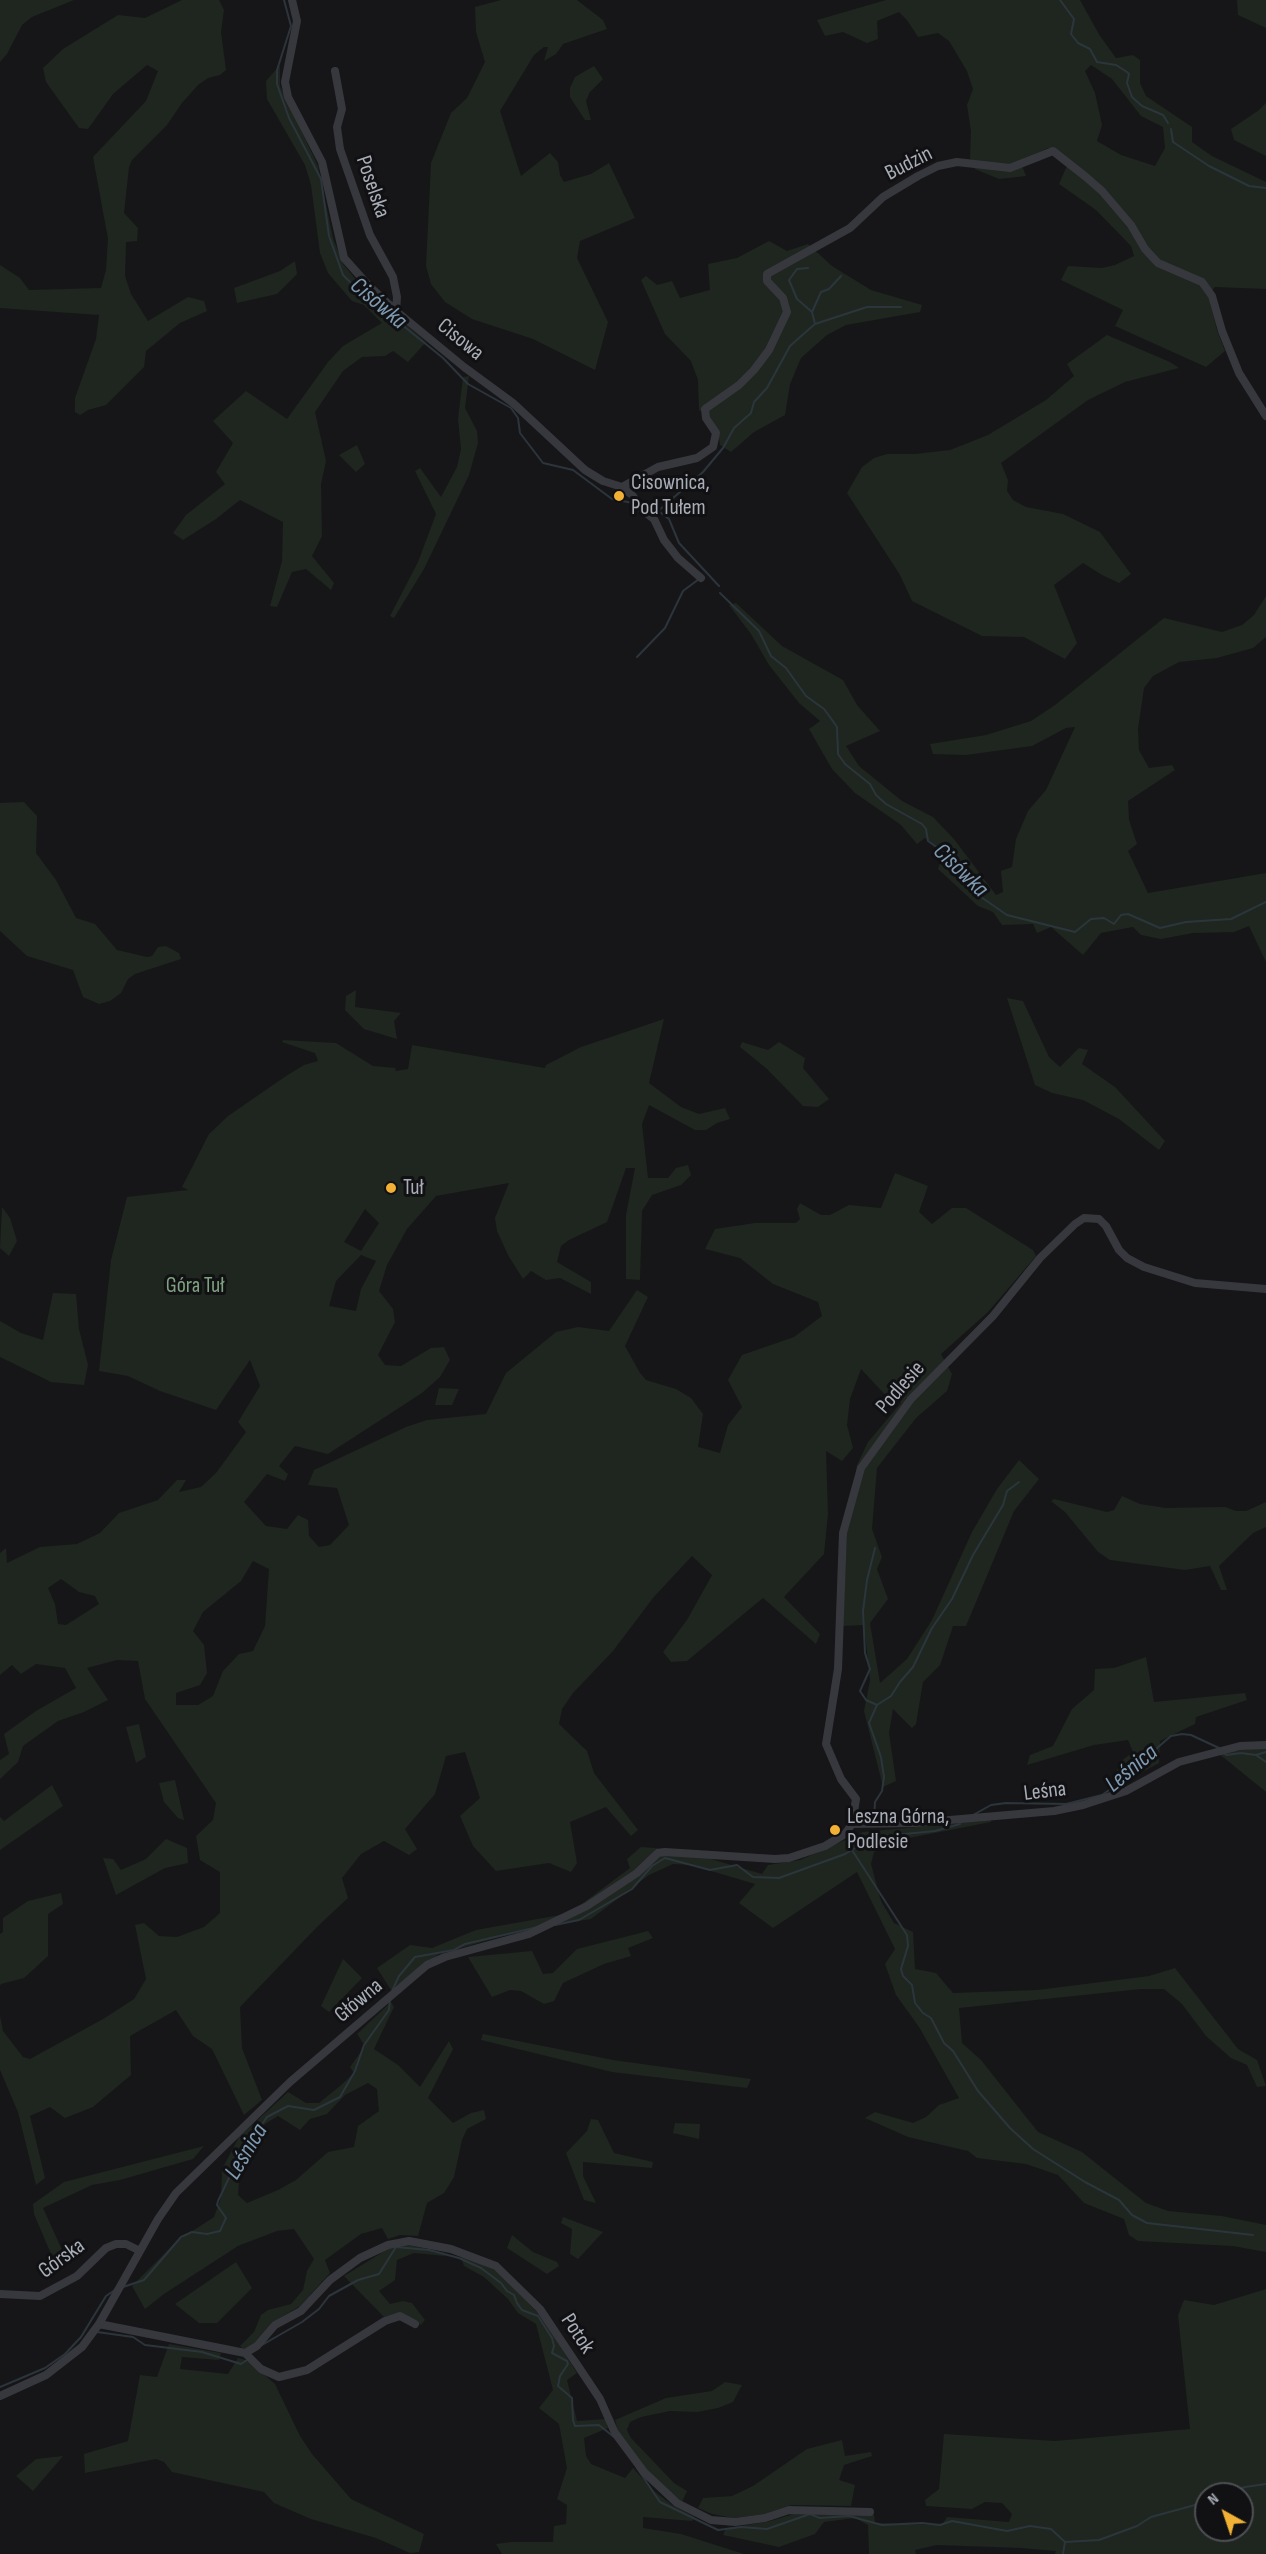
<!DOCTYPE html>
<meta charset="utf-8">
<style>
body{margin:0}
#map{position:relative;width:1266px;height:2554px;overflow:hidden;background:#161618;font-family:"Sofia Sans Condensed",sans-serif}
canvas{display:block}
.north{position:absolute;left:1194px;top:2482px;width:60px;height:60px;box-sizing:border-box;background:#111113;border:2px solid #4d4f55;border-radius:50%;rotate:320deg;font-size:16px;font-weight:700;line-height:24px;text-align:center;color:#a8adb8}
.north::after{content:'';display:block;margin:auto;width:21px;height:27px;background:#f2b134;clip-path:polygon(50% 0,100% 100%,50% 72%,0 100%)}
</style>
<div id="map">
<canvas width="1266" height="2554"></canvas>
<div class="north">N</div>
</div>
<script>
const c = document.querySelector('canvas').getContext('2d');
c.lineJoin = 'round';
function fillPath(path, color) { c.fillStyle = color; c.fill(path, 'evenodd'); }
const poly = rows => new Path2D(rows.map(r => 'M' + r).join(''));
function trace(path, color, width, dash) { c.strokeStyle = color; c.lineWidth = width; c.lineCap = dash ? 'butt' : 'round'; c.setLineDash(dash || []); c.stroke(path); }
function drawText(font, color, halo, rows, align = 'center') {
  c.font = font + ' "Sofia Sans Condensed",sans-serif'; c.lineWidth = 6; c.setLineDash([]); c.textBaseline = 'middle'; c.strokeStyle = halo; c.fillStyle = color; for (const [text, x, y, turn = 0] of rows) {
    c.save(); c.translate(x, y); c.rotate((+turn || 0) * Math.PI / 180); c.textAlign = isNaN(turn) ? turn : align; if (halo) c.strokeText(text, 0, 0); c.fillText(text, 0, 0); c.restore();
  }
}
fillPath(poly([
 [0,0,74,0,32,17,22,25,7,54,0,62],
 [182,0,219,0,224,10,221,32,226,70,220,75,208,78,198,85,182,103,167,125,132,160,129,167,124,213,138,228,137,241,126,242,125,276,131,294,148,321,188,297,204,301,207,311,180,323,146,351,144,367,106,405,88,410,80,415,75,412,75,398,96,339,99,315,0,308,0,265,20,278,29,290,101,288,106,270,108,239,93,157,146,101,158,71,147,65,113,94,88,129,79,128,46,82,43,68,63,49,118,15,145,18],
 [501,0,577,0,603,20,607,29,563,44,556,54,544,61,548,47,544,47,534,55,500,111,521,176,550,153,558,162,560,175,564,182,591,174,609,163,635,218,580,241,577,258,608,322,595,370,533,339,472,319,445,302,431,284,426,266,431,163,451,113,467,98,485,62,476,32,475,7],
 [886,0,1080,0,1100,36,1116,58,1133,55,1140,60,1140,83,1146,96,1192,127,1192,142,1212,156,1266,182,1266,289,1215,287,1208,295,1217,330,1225,351,1206,367,1115,326,1123,310,1061,280,1068,266,1102,268,1115,265,1134,256,1131,246,1096,210,1059,184,1069,161,1060,152,1048,148,1020,161,1026,176,999,179,975,169,970,158,971,131,967,105,973,89,967,71,949,41,938,33,918,37,907,20,899,12,877,21,878,39,867,43,843,32,825,36,817,20],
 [1091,65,1112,79,1141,116,1163,127,1165,148,1155,166,1121,155,1097,141,1102,125,1095,93,1085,71],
 [1237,0,1266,0,1266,28,1238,15],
 [280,65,280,86,318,166,333,238,343,264,357,281,426,342,408,362,393,351,385,356,362,357,343,371,315,412,326,461,321,484,322,536,312,556,334,583,331,590,306,569,292,572,277,607,270,606,282,561,283,522,240,500,216,519,183,540,173,533,186,515,225,484,216,472,233,443,213,421,246,391,287,419,328,362,343,346,382,323,364,305,352,301,328,273,320,253,311,185,305,165,267,99,266,81],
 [594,66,603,79,590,92,586,101,591,120,585,120,570,97,570,88,575,77],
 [1266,103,1266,156,1234,140,1231,129,1259,110],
 [769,241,787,251,808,244,832,266,871,290,922,305,920,312,846,325,827,335,801,358,790,384,785,415,754,432,731,452,720,445,718,431,711,418,699,410,698,380,691,361,665,334,641,280,646,276,657,285,672,281,680,298,710,290,708,264,737,258],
 [295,261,297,274,277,294,237,303,234,288,280,271],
 [1107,335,1170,362,1179,368,1125,382,1088,400,1001,463,1008,480,1007,491,1013,500,1026,507,1063,514,1100,532,1131,574,1119,583,1102,575,1083,563,1054,585,1077,643,1065,659,1024,637,982,636,912,601,900,575,847,493,862,467,874,458,887,454,915,454,950,450,988,435,1046,400,1074,376,1067,364],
 [469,376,465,408,477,431,478,443,469,475,424,569,394,618,390,616,418,562,436,514,415,471,420,468,441,497,457,467,461,449,458,419,463,377],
 [357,445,365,464,356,472,339,455],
 [1266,596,1266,637,1253,648,1217,658,1179,662,1153,676,1144,688,1138,729,1139,750,1149,768,1172,765,1175,770,1128,801,1129,820,1137,844,1128,851,1148,893,1266,873,1266,962,1249,926,1234,932,1193,933,1161,939,1141,935,1133,927,1101,933,1083,955,1051,927,1037,933,1033,924,1002,925,993,912,978,906,938,869,943,854,925,838,917,844,901,825,855,793,832,769,809,729,820,721,799,703,769,665,751,634,729,605,736,603,782,646,843,680,857,705,880,731,846,746,859,766,902,801,933,817,954,839,996,895,1003,892,1001,871,1012,867,1016,839,1028,811,1046,790,1075,727,1066,728,1032,746,966,755,933,754,930,744,986,735,1031,721,1055,705,1164,618,1222,632,1242,625,1254,615],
 [24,802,37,816,36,853,56,880,76,918,95,924,117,950,147,957,152,956,158,947,166,946,179,953,181,959,135,974,128,979,121,993,110,1001,99,1004,83,997,73,970,27,956,0,931,0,803],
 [356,990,355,1007,401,1013,394,1021,397,1039,364,1029,345,1010,346,996],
 [1007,998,1023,1001,1049,1057,1060,1067,1079,1048,1088,1050,1082,1064,1115,1087,1165,1141,1159,1150,1119,1119,1083,1100,1052,1093,1035,1085],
 [664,1019,649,1083,681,1107,699,1114,725,1108,730,1119,717,1123,706,1130,695,1130,649,1105,642,1124,648,1178,668,1178,676,1168,688,1165,691,1175,681,1185,652,1195,642,1211,640,1280,626,1279,626,1215,635,1168,626,1168,607,1222,569,1240,561,1246,557,1262,591,1282,591,1294,560,1278,546,1280,531,1271,523,1279,508,1255,497,1231,495,1218,509,1183,436,1196,407,1229,387,1265,379,1291,393,1309,395,1322,378,1355,385,1365,401,1366,431,1348,444,1347,450,1360,440,1377,422,1393,328,1454,295,1446,279,1466,288,1474,285,1481,267,1474,244,1502,266,1526,287,1529,298,1515,308,1520,309,1536,319,1547,330,1545,349,1525,337,1488,308,1485,314,1470,406,1427,427,1420,486,1414,506,1373,556,1332,578,1327,609,1331,637,1290,648,1297,625,1346,640,1373,646,1380,676,1389,691,1398,703,1414,698,1447,720,1453,728,1425,742,1407,728,1380,742,1355,794,1337,822,1316,818,1302,773,1284,740,1258,705,1249,715,1229,755,1223,796,1223,800,1219,797,1209,800,1203,821,1215,830,1215,849,1205,881,1208,895,1173,928,1186,919,1212,932,1224,952,1208,966,1208,1033,1250,1036,1256,988,1312,941,1354,952,1374,947,1391,916,1418,877,1468,872,1529,882,1557,877,1569,888,1599,870,1623,880,1683,907,1659,932,1620,972,1532,997,1489,1019,1460,1039,1479,1014,1511,966,1626,953,1626,940,1665,923,1682,916,1724,912,1728,893,1709,889,1733,896,1781,883,1787,864,1711,870,1680,864,1625,843,1626,847,1532,857,1465,868,1442,901,1403,897,1395,890,1400,861,1369,850,1399,847,1425,853,1448,842,1461,826,1451,828,1514,824,1554,784,1597,820,1634,816,1644,763,1598,687,1661,671,1662,663,1652,687,1620,712,1575,692,1556,653,1598,613,1651,573,1693,562,1709,559,1724,587,1751,594,1773,638,1830,631,1836,606,1807,570,1822,577,1863,571,1872,549,1863,496,1871,473,1846,460,1816,480,1798,465,1752,446,1756,435,1794,405,1829,417,1849,409,1855,384,1841,361,1854,342,1878,348,1898,318,1926,240,2007,242,2048,262,2100,244,2115,212,2049,193,2036,176,2010,130,2036,131,2075,93,2107,65,2118,50,2107,30,2116,45,2178,36,2185,18,2112,0,2070,0,2016,3,2031,23,2057,30,2059,103,2019,134,1999,146,1979,135,1925,144,1923,159,1936,177,1937,204,1927,220,1913,220,1872,200,1860,196,1836,213,1820,216,1803,145,1699,138,1661,117,1660,87,1668,108,1700,84,1712,58,1721,23,1746,18,1762,0,1779,0,1760,9,1754,4,1734,36,1711,76,1688,65,1668,36,1664,21,1674,12,1665,0,1675,0,1553,6,1548,7,1563,40,1547,77,1544,100,1533,119,1513,158,1500,177,1480,186,1480,179,1492,201,1487,216,1473,246,1432,238,1422,260,1386,250,1360,216,1410,160,1391,128,1376,99,1371,111,1260,127,1197,188,1190,182,1187,209,1134,228,1116,286,1076,304,1065,318,1061,315,1053,282,1042,283,1040,336,1043,373,1066,395,1068,396,1071,408,1069,412,1045,545,1068,546,1065,581,1047],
 [365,1209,379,1223,361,1251,344,1242],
 [361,1255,376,1261,361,1289,356,1311,329,1306,336,1281],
 [253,1561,269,1569,265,1626,253,1651,239,1654,223,1671,213,1696,198,1705,176,1705,176,1693,200,1685,207,1673,204,1645,193,1631,203,1612,241,1581],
 [61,1579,79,1592,95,1596,99,1604,66,1625,58,1624,55,1604,48,1588],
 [742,1042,768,1050,779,1042,805,1058,803,1068,829,1099,818,1107,803,1106,767,1069,740,1047],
 [2,1207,10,1218,17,1241,9,1256,0,1248],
 [53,1293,76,1294,79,1329,88,1365,84,1385,51,1382,0,1357,0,1321,21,1333,43,1340],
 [439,1388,459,1389,452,1405,435,1405],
 [1122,1496,1140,1504,1166,1508,1225,1507,1236,1511,1246,1511,1266,1502,1266,1527,1253,1533,1219,1566,1227,1590,1221,1590,1210,1566,1185,1570,1110,1560,1098,1552,1065,1512,1051,1501,1054,1499,1107,1512,1114,1510],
 [1146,1657,1154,1702,1245,1693,1247,1700,1196,1717,1195,1724,1160,1741,1159,1763,1111,1789,1120,1762,1133,1752,1128,1740,1094,1745,1027,1765,1030,1755,1053,1746,1072,1709,1094,1690,1095,1669,1114,1668],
 [139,1724,146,1757,136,1763,126,1727],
 [1266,1747,1266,1792,1218,1753],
 [175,1780,184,1820,178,1818,164,1802,159,1783],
 [52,1785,63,1806,0,1850,0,1817,4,1821],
 [991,1820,991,1822,904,1839,874,1852,871,1864,881,1901,894,1923,913,1932,915,1969,936,1973,953,1993,1037,1990,1149,1976,1175,1968,1238,2049,1257,2060,1266,2086,1257,2087,1247,2065,1231,2058,1206,2036,1182,2004,1164,1989,1141,1989,959,2008,962,2043,981,2060,1038,2132,1082,2152,1146,2203,1168,2211,1222,2216,1266,2225,1266,2252,1233,2246,1138,2241,1129,2235,1124,2219,1084,2203,1058,2175,1026,2164,977,2158,968,2151,908,2137,865,2118,875,2112,913,2123,926,2117,939,2105,959,2098,919,2027,896,1995,885,1964,895,1949,857,1872,773,1928,739,1903,755,1884,691,1865,673,1864,649,1875,591,1919,528,1929,439,1954,391,1990,377,1968,410,1945,432,1948,476,1930,560,1915,579,1906,630,1868,627,1859,641,1847,680,1850,762,1874,768,1865,800,1860,863,1832],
 [166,1839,187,1848,188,1863,165,1868,116,1895,103,1858,113,1859,121,1870,146,1859],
 [61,1893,63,1904,48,1914,48,1956,24,1978,1,1984,0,1986,0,1934,3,1932,3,1918,28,1901],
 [648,1931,653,1938,628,1948,631,1956,604,1964,563,1983,554,2001,544,2004,521,1991,510,1990,492,1997,468,1957,532,1951,543,1974,553,1973,577,1949],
 [343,1959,362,1978,329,2012,321,2006],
 [391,2002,394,2007,374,2049,398,2065,420,2087,449,2041,453,2049,428,2098,453,2123,471,2113,484,2110,486,2119,467,2129,462,2140,454,2177,444,2193,427,2203,418,2236,400,2235,388,2239,382,2228,361,2234,325,2260,330,2273,300,2306,273,2322,256,2343,243,2349,240,2346,254,2332,261,2315,268,2310,291,2304,303,2290,307,2271,314,2259,294,2229,277,2231,238,2246,164,2294,145,2309,132,2286,177,2241,214,2217,221,2198,222,2169,239,2137,288,2092,306,2103,319,2103,340,2086,354,2073,350,2067,365,2046,357,2034],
 [368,2083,377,2089,379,2111,358,2126,354,2147,328,2152,296,2180,278,2190,247,2203,238,2195,240,2172,250,2144,265,2124,278,2116,300,2130,310,2119,327,2114,345,2095],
 [483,2034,613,2060,751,2079,747,2088,612,2072,481,2040],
 [591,2119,598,2120,614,2153,653,2162,652,2168,583,2162,583,2176,596,2203,584,2200,566,2153,587,2131],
 [675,2123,700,2124,699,2139,673,2133],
 [204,2146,193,2159,120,2180,92,2185,43,2208,63,2252,54,2261,34,2214,33,2204,64,2182],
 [563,2217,603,2232,578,2259,570,2254,572,2229,561,2223],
 [512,2235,533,2252,557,2262,559,2266,547,2274,507,2248],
 [410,2245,445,2253,445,2256,414,2253,397,2260,395,2280,379,2291,390,2304,403,2301,412,2303,425,2320,421,2325,404,2314,384,2317,344,2276,391,2247],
 [460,2255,497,2271,542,2317,577,2373,567,2380,577,2421,606,2419,608,2428,584,2438,586,2456,591,2464,625,2478,633,2468,654,2491,672,2505,695,2517,692,2521,643,2517,643,2528,681,2534,744,2554,502,2554,496,2544,511,2542,553,2542,554,2526,566,2524,567,2505,557,2499,567,2468,559,2424,539,2408,553,2390,536,2324,518,2313,508,2299,484,2277,464,2266],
 [236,2262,252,2288,217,2323,199,2323,175,2304],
 [1266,2289,1266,2554,1055,2554,1056,2551,1021,2548,937,2545,915,2550,916,2554,869,2554,868,2525,855,2518,824,2522,815,2534,779,2547,723,2535,726,2528,767,2522,804,2511,874,2515,875,2523,942,2525,947,2517,1009,2522,1012,2514,1002,2503,985,2502,972,2509,926,2506,925,2500,939,2489,944,2434,1055,2441,1190,2429,1178,2315,1184,2300,1214,2305],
 [1206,2494,1242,2494,1242,2530,1206,2530],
 [169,2344,221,2353,219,2360,182,2357,180,2369,228,2374,238,2358,249,2361,275,2384,300,2436,312,2454,351,2499,424,2534,419,2552,410,2553,376,2538,311,2519,274,2503,264,2492,172,2472,164,2462,156,2459,85,2473,84,2454,128,2441,140,2375,157,2377],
 [725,2382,742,2385,733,2402,718,2408,697,2412,670,2411,641,2417,630,2422,627,2430,631,2438,674,2483,687,2491,682,2502,648,2473,619,2435,615,2420,666,2398,712,2391],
 [842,2440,845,2456,871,2452,872,2456,844,2465,839,2480,855,2485,851,2506,791,2505,766,2514,733,2518,712,2514,698,2508,703,2498,732,2496,753,2486,807,2449],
 [63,2456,33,2491,16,2476,36,2459]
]), '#1e261f');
trace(poly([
 [284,0,291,26,277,70,277,84,289,118,321,179,329,236,343,275,356,288,362,287,370,294,385,311,443,358,468,384,511,408,518,418,520,433,543,463,573,470,612,499,633,503],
 [1060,0,1074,19,1071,34,1078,43,1090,49,1097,62,1116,65,1127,72,1129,74,1127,83,1132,97,1142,106,1163,115,1168,123],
 [1171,129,1173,142,1209,166,1249,186,1266,188],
 [808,268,797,269,789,280,797,299,812,312],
 [815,324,812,312,821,292,829,289,841,276],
 [641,504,661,513,669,519,679,543,719,586],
 [657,512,703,472,723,448,734,428,751,413,754,402,767,388,790,346,808,330,815,324,867,307,901,307],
 [720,593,759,631,771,656,786,668,806,696,824,709,830,717,837,727,838,754,845,764,870,784,876,795,886,804,922,824,926,829,928,841,949,856,957,873,981,897,1007,915,1075,932,1091,919,1104,918,1114,924,1121,915,1128,914,1160,928,1186,922,1231,919,1266,902],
 [637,657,665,628,683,591,699,579],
 [875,1548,867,1580,863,1611,865,1653,870,1669,860,1691,866,1700,877,1705],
 [1224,1753,1226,1755,1241,1753,1256,1755,1266,1752],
 [1256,1755,1266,1762],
 [973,1815,991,1805,1006,1803,1066,1804,1102,1795,1112,1788,1125,1770,1135,1767,1171,1736,1182,1734,1191,1735,1219,1748],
 [874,1820,875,1802,882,1791,884,1777,881,1757,869,1723,877,1705,891,1696,900,1682,913,1667,932,1628,952,1599,973,1555,1003,1505,1007,1491,1019,1482],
 [852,1850,907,1935,908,1946,901,1969,903,1976,912,1985,915,2003,923,2013,931,2018,944,2043,953,2051,978,2091,1010,2128,1033,2149,1085,2182,1119,2200,1132,2215,1147,2223,1253,2235],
 [555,1925,579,1920,632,1889,652,1866,665,1858,710,1870,737,1865,753,1877,779,1878,845,1854,874,1837,935,1831,960,1824],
 [392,1991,399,1976,415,1957,454,1950,465,1944,538,1927],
 [123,2287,144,2280,181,2237,192,2232,207,2234,220,2231,226,2218,217,2205,218,2201,236,2163,267,2117,288,2106,314,2110,340,2097,355,2071,364,2045,389,2010,390,1999],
 [97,2332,133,2337,145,2345,202,2352,241,2364,247,2360],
 [262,2345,302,2322,319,2309,329,2296,358,2280,379,2274,396,2247,429,2250,459,2258,481,2268,501,2283,507,2291,514,2295,517,2303,522,2310,538,2316,552,2338,554,2346,552,2353,567,2361,568,2364,560,2376,558,2386,572,2398,573,2420,575,2426,599,2425,614,2437],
 [0,2387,45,2368,65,2354,81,2337,106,2296,115,2290],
 [637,2468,660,2502,718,2530,741,2527,767,2529,810,2514,820,2518,849,2516,882,2525,922,2523,940,2525,952,2521,1007,2531,1030,2526,1051,2529,1065,2542,1063,2554],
 [1227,2494,1245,2487,1266,2484],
 [1065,2542,1099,2540,1137,2526,1151,2517,1206,2502]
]), '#2c353c', 2);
trace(poly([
 [292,0,297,21,285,82,288,97,322,162,344,258,369,286,396,311,464,367,513,403,585,470,603,481,622,487,633,496,641,509,654,519,664,540,678,558,701,578],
 [335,71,342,109,337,127,340,149,370,235,393,277,397,297,396,311],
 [622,487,658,467,697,458,713,447,716,433,706,418,705,409,739,385,754,370,769,350,787,312,783,298,767,281,767,274,850,228,883,197,918,176,938,166,957,162,1010,168,1053,151,1086,177,1102,191,1131,225,1145,249,1158,263,1202,282,1212,296,1222,331,1239,373,1266,416],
 [852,1824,915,1823,1054,1811,1083,1805,1126,1791,1179,1762,1240,1746,1266,1745],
 [0,2294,40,2296,77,2276,106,2248,116,2244,126,2244,140,2251],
 [99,2324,245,2353,257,2346,275,2325,301,2311,330,2280,360,2258,388,2245,409,2241,451,2249,496,2266,540,2309,600,2399,615,2433,644,2472,677,2503,711,2520,735,2522,765,2518,789,2510,870,2512],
 [245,2353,261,2369,279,2377,307,2370,385,2321,400,2316,415,2324],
 [0,2396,46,2375,82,2347,99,2324,158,2219,176,2193,290,2082,427,1965,445,1957,529,1934,587,1906,637,1873,658,1853,665,1852,775,1859,789,1858,825,1846,845,1834,852,1824,856,1799,841,1779,826,1744,838,1669,843,1533,861,1468,911,1399,993,1316,1040,1258,1075,1224,1084,1218,1099,1219,1106,1226,1119,1250,1127,1258,1144,1267,1195,1283,1266,1289]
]), '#37383d', 8);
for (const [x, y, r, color] of [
 [619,496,6,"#f2b134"],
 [391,1188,6,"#f2b134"],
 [835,1830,6,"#f2b134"]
]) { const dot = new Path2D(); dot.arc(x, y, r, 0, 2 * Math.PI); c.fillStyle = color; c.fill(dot); trace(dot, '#111113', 2); }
drawText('22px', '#a8adb8', '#111113', [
 ["Budzin",909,164,-27],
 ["Poselska",372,187,71],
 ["Cisowa",460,340,39],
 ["Podlesie",901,1388,-49],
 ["Leśna",1045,1792,-7],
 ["Główna",359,2001,-40],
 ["Górska",62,2259,-36],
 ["Potok",577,2334,57]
]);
drawText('22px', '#a8adb8', '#111113', [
 ["Cisownica,",631,483],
 ["Pod Tułem",631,508],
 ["Tuł",403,1188],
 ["Leszna Górna,",847,1817],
 ["Podlesie",847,1842]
], 'left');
drawText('22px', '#7fa381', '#111113', [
 ["Góra Tuł",195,1286]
]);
drawText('italic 24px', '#7f9bb3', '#111113', [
 ["Cisówka",378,304,40],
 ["Cisówka",960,871,44],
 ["Leśnica",1132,1769,-40],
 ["Leśnica",247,2152,-59]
]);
</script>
